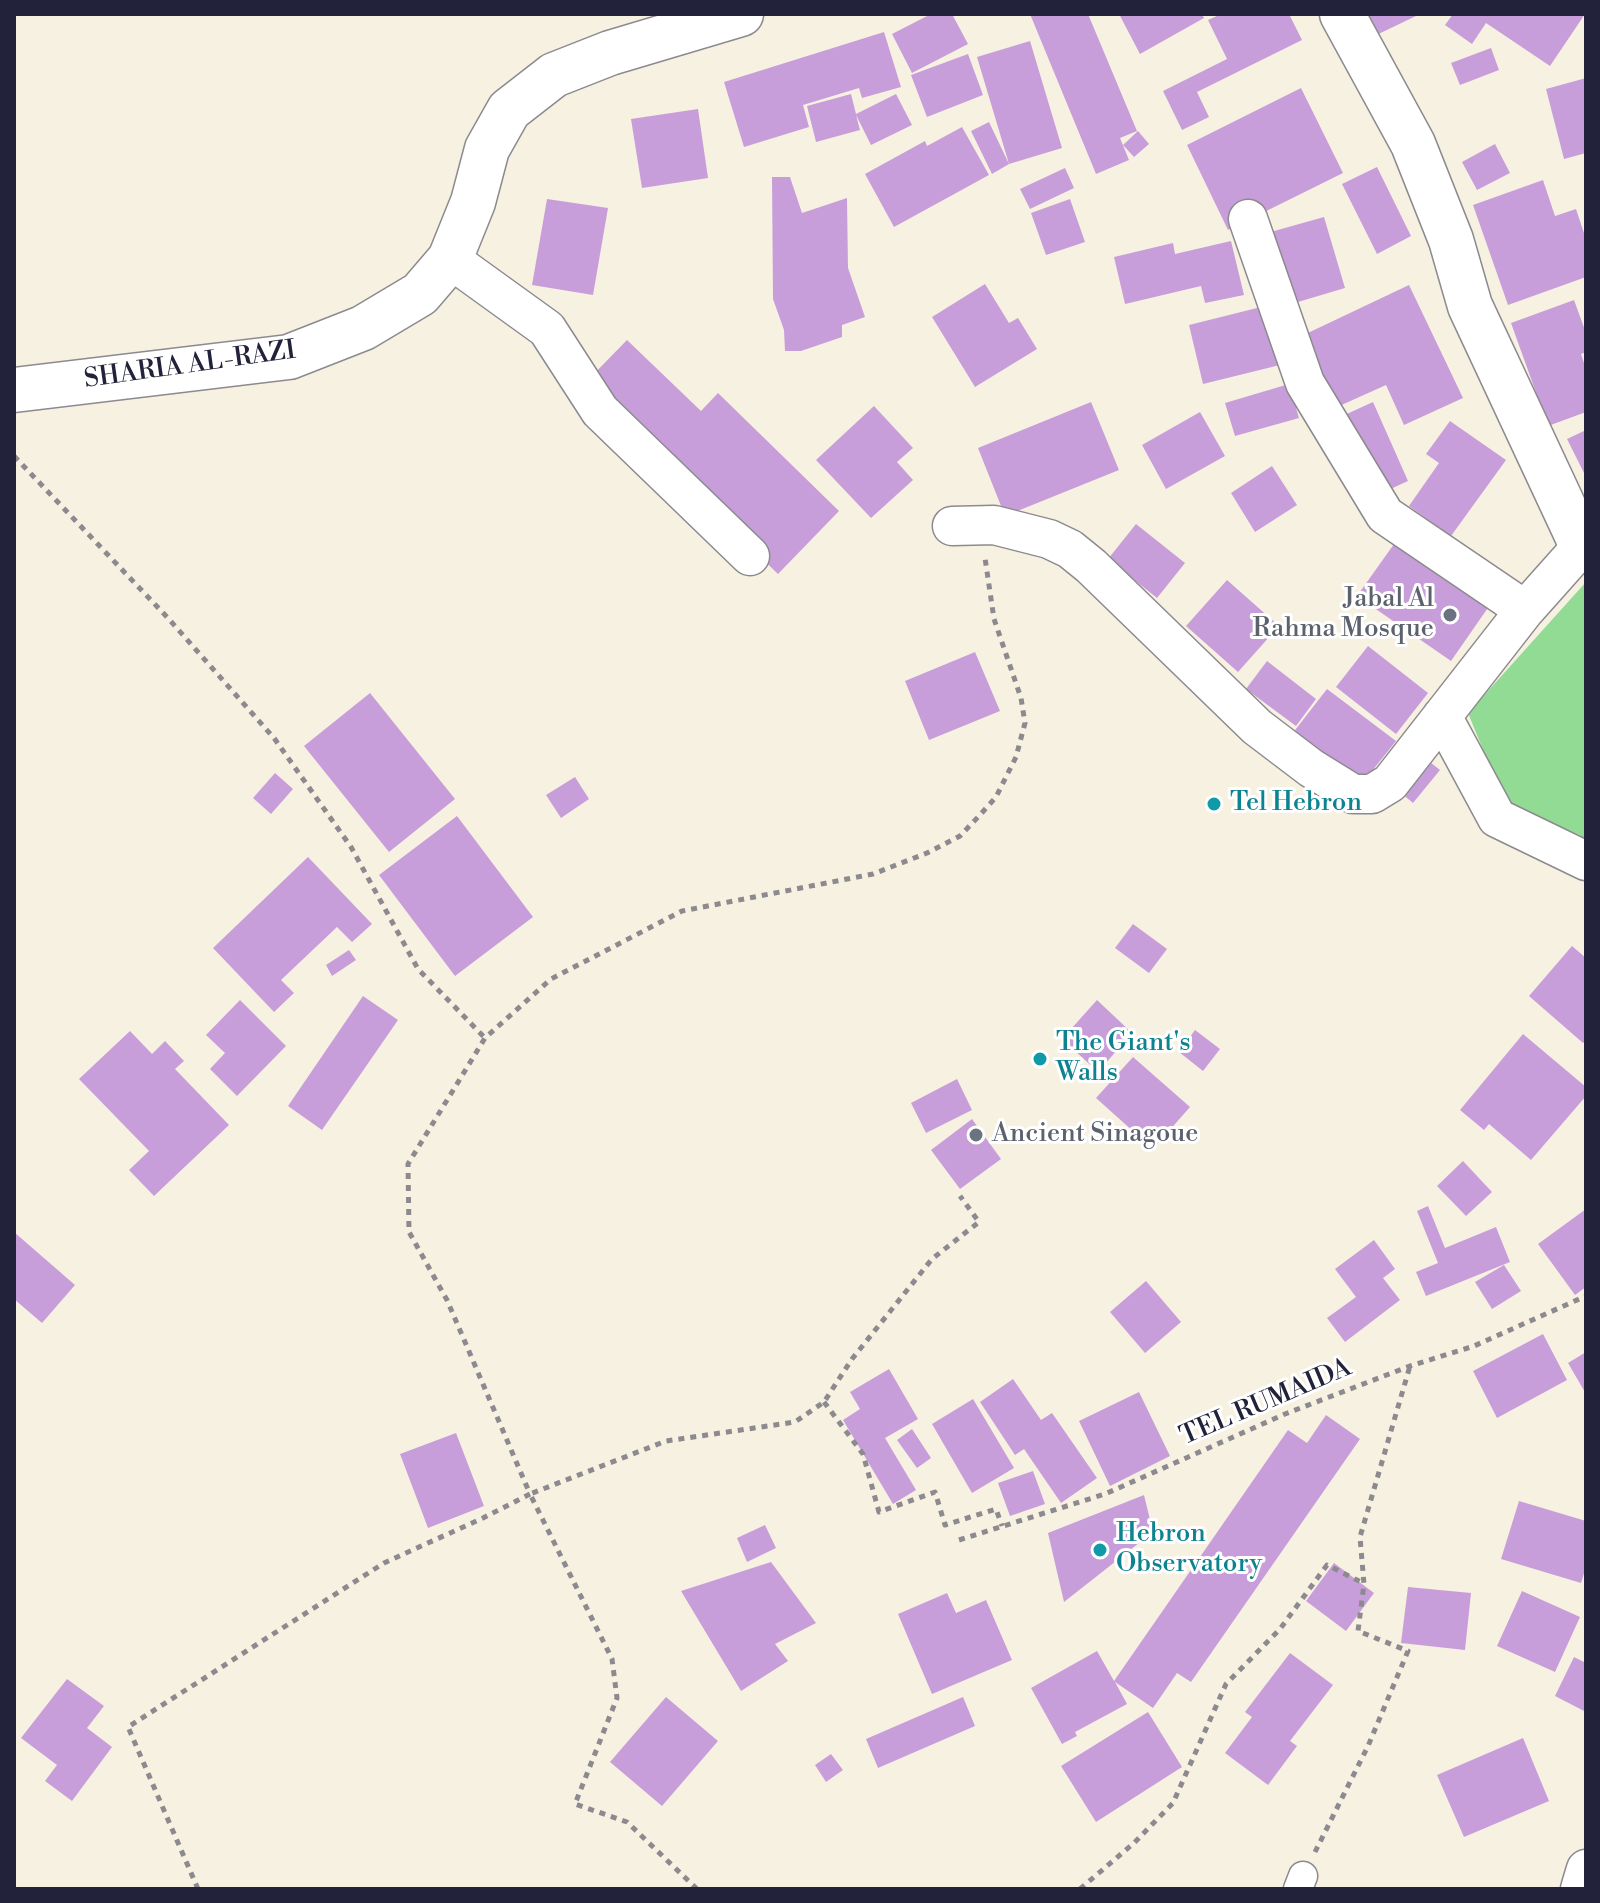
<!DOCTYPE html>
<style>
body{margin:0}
#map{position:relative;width:1600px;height:1903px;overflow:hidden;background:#f7f1e2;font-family:"Libre Bodoni",serif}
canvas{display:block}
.frame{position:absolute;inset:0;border:16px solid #22223b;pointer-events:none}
</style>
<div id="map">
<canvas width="1600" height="1903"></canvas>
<div class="frame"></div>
</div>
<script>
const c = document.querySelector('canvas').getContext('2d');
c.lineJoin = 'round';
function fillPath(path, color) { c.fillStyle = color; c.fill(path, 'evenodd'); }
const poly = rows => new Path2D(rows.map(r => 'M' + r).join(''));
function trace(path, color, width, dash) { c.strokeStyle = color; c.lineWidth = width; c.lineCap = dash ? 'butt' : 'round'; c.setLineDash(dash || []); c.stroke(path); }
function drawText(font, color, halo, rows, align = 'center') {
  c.font = font + ' "Libre Bodoni",serif'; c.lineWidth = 6; c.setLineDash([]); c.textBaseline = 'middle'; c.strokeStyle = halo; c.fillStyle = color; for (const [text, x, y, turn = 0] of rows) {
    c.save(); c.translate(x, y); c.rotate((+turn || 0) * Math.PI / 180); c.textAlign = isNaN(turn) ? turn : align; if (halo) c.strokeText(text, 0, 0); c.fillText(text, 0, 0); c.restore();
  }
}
fillPath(poly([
 [1586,582,1586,842,1580,835,1506,806,1468,713]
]), '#92db95');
fillPath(poly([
 [931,14,952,14,968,44,912,73,892,34],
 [1030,14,1088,14,1137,131,1120,138,1129,160,1096,174],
 [1119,14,1202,14,1204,18,1140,54],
 [1218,14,1289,14,1302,40,1197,92,1209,117,1182,130,1163,91,1227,59,1208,20,1219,15],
 [1353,14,1414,14,1416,16,1366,40],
 [1453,14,1585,14,1550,66,1486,23,1472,44,1445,25],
 [884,32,901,87,862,98,859,88,803,105,809,127,744,147,724,82],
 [1030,41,1062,148,1009,164,992,174,971,131,989,122,1009,164,977,57],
 [1491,48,1499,70,1460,85,1451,63],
 [968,54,983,95,927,117,911,75],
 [1586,78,1586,153,1564,159,1546,89],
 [1301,88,1343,173,1228,230,1187,145],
 [851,94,856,114,896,94,912,125,871,145,856,115,860,130,816,142,807,106],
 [698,109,708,178,642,188,631,119],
 [962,127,989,175,894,227,865,174,925,141,927,146],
 [1138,131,1149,144,1134,157,1123,145],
 [1495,144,1510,173,1477,190,1462,162],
 [1377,167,1411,236,1377,254,1342,184],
 [1065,168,1074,188,1030,209,1020,189],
 [772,177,790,177,802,213,847,198,848,268,865,317,842,325,842,337,801,351,785,351,784,330,773,299],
 [1543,180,1555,216,1576,209,1586,239,1586,277,1508,305,1473,205],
 [547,199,608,208,593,295,532,285],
 [1070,199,1085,242,1046,255,1031,213],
 [1324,217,1345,288,1271,310,1260,235],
 [1231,241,1244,295,1205,303,1201,286,1125,304,1114,257,1173,243,1175,254],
 [985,284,1009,323,1018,318,1037,349,975,387,932,317],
 [1409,285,1463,398,1404,425,1386,385,1326,412,1293,340],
 [1574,300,1586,333,1586,352,1581,354,1586,369,1586,412,1548,426,1511,323],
 [1265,306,1280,365,1203,384,1189,325],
 [627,340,701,411,718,393,839,511,778,574,583,385],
 [1289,384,1299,418,1235,436,1225,403],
 [1091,402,1119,470,1005,516,978,448],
 [1373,402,1408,481,1362,502,1327,423],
 [874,406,913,448,897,462,913,480,871,518,816,460],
 [1200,412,1225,456,1166,489,1142,445],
 [1450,421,1506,460,1451,536,1409,506,1439,463,1426,454],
 [1586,430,1586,477,1567,439],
 [1272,466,1297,505,1255,532,1231,493],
 [1136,524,1185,563,1157,598,1108,559],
 [1399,537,1492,602,1451,661,1357,596],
 [1227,580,1279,626,1238,672,1186,626],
 [1368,646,1428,693,1396,734,1336,687],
 [975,652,1000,711,929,740,905,681],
 [1267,661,1316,699,1296,726,1246,689],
 [1327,689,1396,741,1372,771,1361,777,1292,734],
 [370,693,455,799,389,852,304,746],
 [1421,755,1440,770,1413,803,1395,788],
 [275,773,293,789,271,814,253,798],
 [575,777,589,799,561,818,546,795],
 [457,816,533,917,455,976,379,875],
 [308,857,372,924,352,942,337,927,281,980,294,993,274,1012,213,948],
 [1133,924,1167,949,1149,973,1115,948],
 [1572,946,1586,958,1586,1040,1583,1043,1529,996],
 [349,950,356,960,332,976,326,965],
 [363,996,398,1020,322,1130,288,1106],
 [240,1000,286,1046,237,1096,210,1069,225,1053,206,1035],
 [1097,1000,1132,1033,1098,1072,1062,1039],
 [1195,1030,1220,1049,1203,1071,1179,1052],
 [130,1031,152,1054,165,1041,184,1061,175,1069,229,1125,154,1196,129,1170,149,1151,79,1079],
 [1523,1034,1586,1087,1586,1096,1531,1160,1489,1124,1484,1130,1460,1110],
 [1133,1057,1190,1107,1153,1149,1096,1098],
 [957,1079,972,1110,926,1133,911,1103],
 [972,1119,1001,1159,960,1189,931,1150],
 [1463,1161,1492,1192,1466,1216,1437,1186],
 [1428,1206,1445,1248,1496,1227,1510,1262,1426,1296,1416,1272,1438,1263,1417,1211],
 [1586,1209,1586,1287,1575,1295,1538,1244],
 [14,1232,75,1285,42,1323,14,1299],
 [1374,1240,1395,1269,1383,1278,1400,1300,1345,1342,1327,1318,1356,1297,1335,1269],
 [1504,1265,1521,1291,1492,1309,1475,1282],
 [1146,1281,1181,1322,1145,1353,1110,1312],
 [1543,1334,1567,1380,1497,1418,1473,1371],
 [1586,1352,1586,1394,1568,1363],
 [889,1369,918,1419,885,1438,916,1490,893,1504,843,1420,860,1409,850,1392],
 [1013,1379,1041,1420,1052,1413,1097,1478,1061,1503,1024,1449,1015,1455,980,1402],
 [1139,1392,1170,1456,1110,1486,1079,1421],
 [973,1399,1014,1468,972,1493,932,1424],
 [1326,1415,1360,1439,1191,1682,1177,1673,1153,1708,1115,1682,1127,1704,1075,1732,1077,1736,1062,1744,1031,1688,1097,1651,1114,1681,1288,1430,1307,1443],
 [912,1429,931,1458,917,1468,897,1440],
 [456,1433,484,1506,428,1528,400,1454],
 [1033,1471,1045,1504,1010,1516,998,1483],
 [1144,1495,1153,1532,1064,1602,1048,1533],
 [1519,1501,1586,1521,1586,1567,1581,1583,1501,1559],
 [765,1525,776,1548,747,1562,737,1538],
 [771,1562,816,1623,775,1644,788,1661,741,1691,681,1591],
 [1334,1563,1374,1593,1346,1631,1306,1601],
 [1408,1587,1471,1593,1465,1650,1401,1643],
 [1522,1591,1580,1617,1555,1672,1497,1646],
 [947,1593,956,1613,986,1600,1012,1660,932,1694,898,1614],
 [1290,1653,1333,1685,1290,1741,1297,1746,1268,1785,1225,1753,1252,1717,1245,1712],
 [1574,1657,1586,1663,1586,1712,1555,1696],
 [67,1679,104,1706,87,1728,112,1747,72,1801,45,1781,57,1765,21,1738],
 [666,1697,718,1741,662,1806,610,1762],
 [963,1697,975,1726,878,1768,866,1739],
 [1148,1712,1182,1767,1096,1822,1061,1766],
 [1523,1738,1549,1801,1464,1837,1437,1775],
 [831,1754,843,1770,826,1782,815,1765]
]), '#c89eda');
const pedestrian = poly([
 [1298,1889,1303,1876]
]);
const minor = poly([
 [1248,219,1305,383,1385,515,1525,610],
 [450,259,547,329,600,411,750,556],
 [952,526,994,525,1049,539,1070,549,1091,566,1257,727,1311,768,1353,794,1372,794,1390,783,1525,610,1582,546],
 [1442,716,1497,818,1586,861],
 [1580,1889,1586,1869]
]);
const secondary = poly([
 [1342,14,1413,144,1451,240,1470,306,1582,546,1586,544],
 [14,390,289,357,363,328,420,294,450,259,473,202,487,149,509,110,554,75,610,53,741,14]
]);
trace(pedestrian, '#8c8a8e', 31);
trace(minor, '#8c8a8e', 41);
trace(secondary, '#8c8a8e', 47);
trace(poly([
 [14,456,167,617,274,738,351,847,418,969,485,1038],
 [824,1402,863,1454,879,1512,935,1492,945,1525,996,1509,1002,1526],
 [959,1540,1105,1494,1285,1414,1410,1366,1474,1346,1586,1296],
 [1315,1852,1368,1746,1408,1651,1358,1631,1364,1584,1360,1537,1410,1366],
 [198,1889,128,1727,384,1563,483,1518,530,1494,447,1300,409,1232,408,1164,485,1038,551,979,682,911,873,874,927,853,960,836,979,816,996,797,1016,757,1025,723,1021,698,994,619,985,558],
 [697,1889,627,1822,575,1804,617,1698,612,1659,530,1494,666,1441,795,1422,824,1402,852,1359,932,1259,979,1222,960,1196],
 [1080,1889,1134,1843,1173,1803,1226,1684,1280,1629,1327,1565,1363,1583]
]), '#8c8a8e', 5, [6, 6]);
trace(pedestrian, '#fff', 28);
trace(minor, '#fff', 38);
trace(secondary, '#fff', 44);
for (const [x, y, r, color] of [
 [1450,615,8,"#6b7280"],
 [1214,804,8,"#0f9aa8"],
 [1040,1059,8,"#0f9aa8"],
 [976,1135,8,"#6b7280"],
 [1100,1550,8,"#0f9aa8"]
]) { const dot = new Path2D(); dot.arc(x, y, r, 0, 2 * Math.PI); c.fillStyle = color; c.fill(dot); trace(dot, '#fff', 3); }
drawText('26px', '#22223b', '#fff', [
 ["SHARIA AL-RAZI",190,366,-8],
 ["TEL RUMAIDA",1266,1403,-23]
]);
drawText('26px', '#5b616d', '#fff', [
 ["Jabal Al",1434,600],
 ["Rahma Mosque",1434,630],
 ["Ancient Sinagoue",992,1135,"left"]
], 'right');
drawText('26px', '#0d838f', '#fff', [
 ["Tel Hebron",1230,804],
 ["The Giant's",1056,1044],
 ["Walls",1056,1074],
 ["Hebron",1116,1535],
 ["Observatory",1116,1565]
], 'left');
</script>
